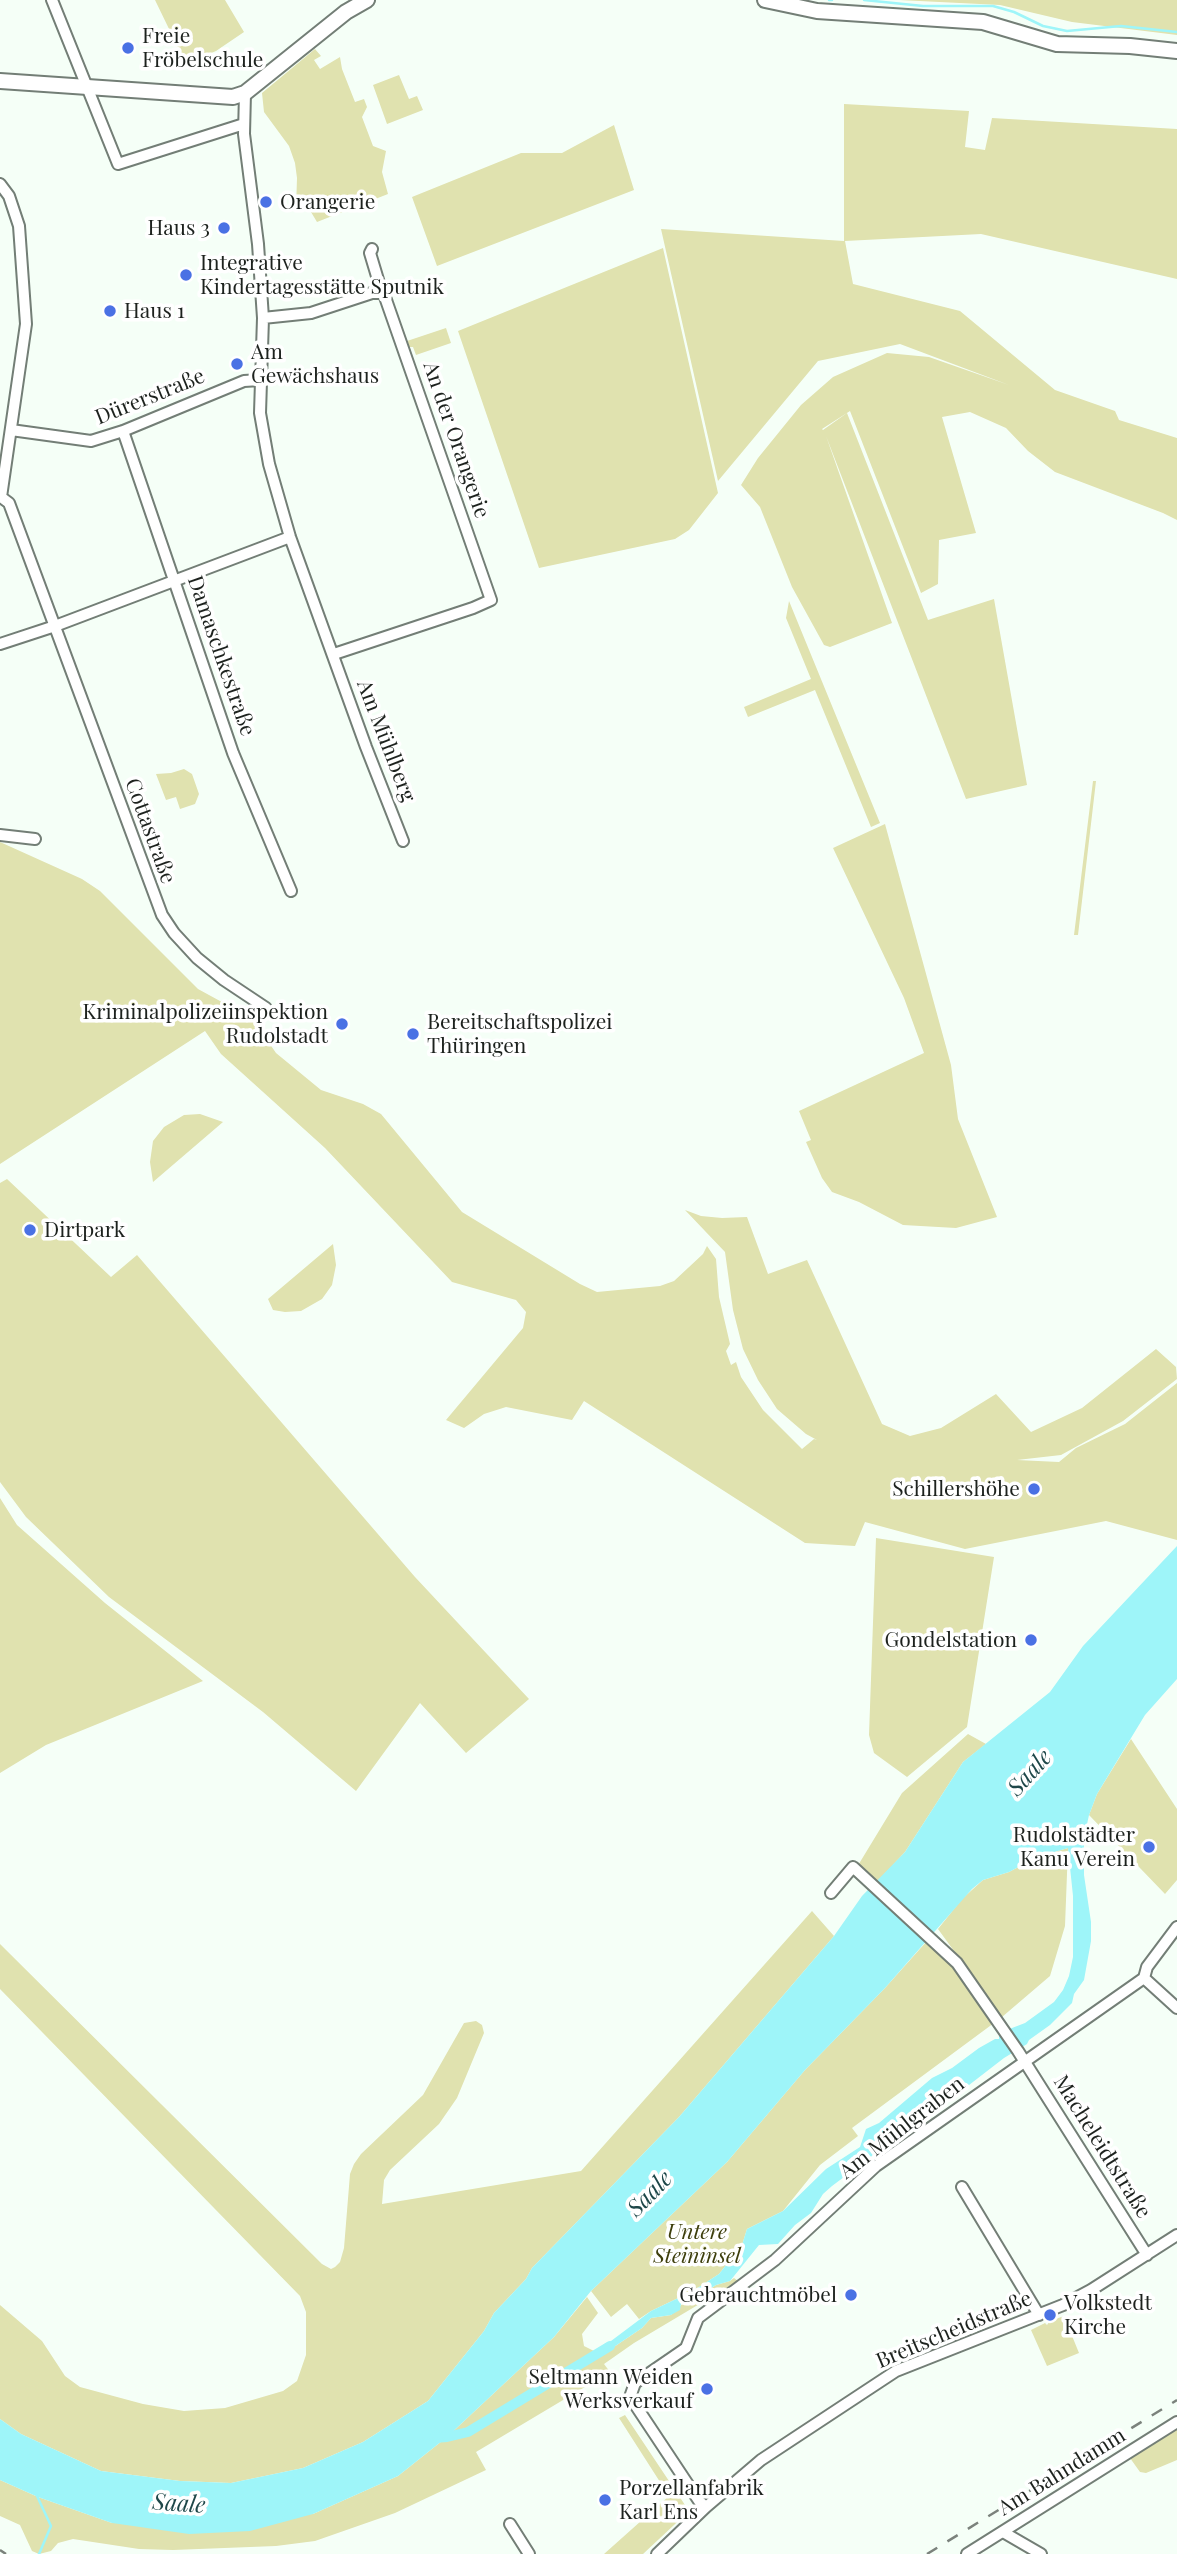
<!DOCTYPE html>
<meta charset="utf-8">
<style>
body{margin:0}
canvas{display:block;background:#f5fff7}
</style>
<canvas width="1177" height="2554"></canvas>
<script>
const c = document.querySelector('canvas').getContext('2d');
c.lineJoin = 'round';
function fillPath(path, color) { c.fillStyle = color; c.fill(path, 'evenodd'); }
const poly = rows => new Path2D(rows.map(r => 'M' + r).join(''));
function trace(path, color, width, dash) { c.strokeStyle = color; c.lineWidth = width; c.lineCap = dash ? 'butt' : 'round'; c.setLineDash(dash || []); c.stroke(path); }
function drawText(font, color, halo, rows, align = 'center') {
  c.font = font + ' "Playfair Display",serif'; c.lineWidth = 7; c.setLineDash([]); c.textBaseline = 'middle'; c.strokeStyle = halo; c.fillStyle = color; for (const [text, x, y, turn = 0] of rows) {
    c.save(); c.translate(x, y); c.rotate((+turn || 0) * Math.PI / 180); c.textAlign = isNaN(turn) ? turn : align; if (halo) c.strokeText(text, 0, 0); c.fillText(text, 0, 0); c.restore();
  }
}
fillPath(poly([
 [155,0,225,0,244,32,216,51,186,64],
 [899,0,1177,0,1177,35,1072,22,1000,5],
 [315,49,321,56,314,60,320,69,340,57,342,69,355,102,364,99,367,107,362,117,373,146,386,151,382,172,388,194,317,222,311,212,296,209,297,178,295,163,289,146,264,112,262,93],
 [399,75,409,99,417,96,423,110,387,124,373,85],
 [844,104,969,111,965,147,985,150,992,118,1177,129,1177,279,981,234,845,241,853,284,960,311,1055,390,1115,411,1119,420,1177,438,1177,520,1163,513,1055,472,1028,451,1006,428,970,412,942,417,976,533,939,540,938,584,921,593,850,411,822,429,823,430,847,413,928,620,994,599,1027,785,966,799,826,436,892,623,830,647,824,645,792,587,760,507,741,485,758,458,801,405,833,377,887,353,929,357,1009,385,900,344,818,361,718,481,661,229,844,241],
 [614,125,634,190,437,266,412,197,521,153,562,153],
 [663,248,718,493,689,530,675,539,539,568,458,331],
 [446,328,451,343,416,355,413,347,409,347,407,341],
 [789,601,880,823,871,827,815,690,748,717,744,707,811,679,786,618],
 [184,769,192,774,199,794,195,804,180,809,176,797,166,800,156,774,171,773],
 [1093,781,1096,781,1078,935,1074,935],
 [885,824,951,1065,958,1119,997,1217,956,1228,903,1225,859,1202,832,1192,822,1178,806,1142,811,1140,799,1111,924,1053,904,998,833,848],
 [0,842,82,879,100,891,198,989,231,1007,250,1015,276,1053,321,1090,363,1104,381,1114,462,1212,580,1284,597,1292,660,1286,674,1281,703,1254,707,1246,716,1259,719,1297,730,1344,726,1351,731,1365,736,1362,741,1377,763,1410,802,1449,814,1439,817,1440,806,1434,777,1409,758,1380,743,1349,733,1310,725,1252,685,1210,701,1216,722,1218,747,1217,768,1274,807,1260,882,1424,910,1436,941,1428,996,1394,1031,1432,1082,1408,1156,1349,1176,1367,1177,1379,1123,1421,1061,1455,1017,1460,1059,1462,1076,1448,1125,1424,1177,1383,1177,1540,1106,1521,965,1549,865,1522,855,1546,805,1543,584,1401,572,1420,506,1407,484,1414,464,1428,446,1420,523,1328,526,1312,516,1300,452,1282,325,1148,221,1054,205,1031,0,1164],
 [200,1114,223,1122,153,1182,150,1162,153,1141,164,1127,184,1115],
 [7,1179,111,1277,137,1255,415,1577,529,1699,466,1753,420,1703,356,1791,263,1712,109,1597,26,1517,0,1482,0,1183],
 [333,1244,336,1265,332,1285,322,1299,301,1311,285,1312,273,1310,268,1299],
 [0,1498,17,1525,105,1603,203,1681,46,1745,0,1773],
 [876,1538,994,1557,967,1727,907,1777,874,1753,869,1735],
 [968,1734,986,1744,963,1762,905,1852,878,1881,857,1867,902,1793],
 [1131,1739,1177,1809,1177,1880,1165,1894,1089,1815,1097,1794],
 [1068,1848,1065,1926,1050,1976,1002,2017,938,1929,962,1899,983,1880,1009,1872,1037,1857],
 [812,1911,834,1936,679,2117,532,2268,526,2279,494,2313,484,2331,428,2401,363,2442,303,2468,231,2483,180,2481,101,2471,21,2434,0,2419,0,2305,42,2341,65,2376,80,2387,143,2404,184,2411,225,2408,283,2391,297,2381,306,2355,306,2312,300,2296,0,1989,0,1944,322,2264,331,2269,335,2267,340,2262,344,2248,350,2174,354,2164,361,2154,423,2095,464,2023,476,2021,482,2025,484,2033,457,2098,439,2124,390,2170,384,2180,382,2204,581,2171],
 [927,1941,953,1964,994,2023,852,2128,858,2136,820,2165,783,2211,747,2229,742,2245,719,2274,693,2291,651,2311,639,2319,627,2304,611,2317,591,2291,727,2162,805,2070,885,1988],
 [734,2278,738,2281,634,2343,604,2364,610,2372,476,2452,486,2470,395,2513,315,2541,276,2546,173,2550,139,2549,73,2539,58,2543,51,2551,39,2554,32,2551,20,2525,0,2516,0,2480,38,2497,112,2523,313,2514,398,2476,447,2437,554,2337,587,2297,598,2313,582,2334,584,2346,602,2355,642,2328,651,2318,671,2315,681,2305,693,2300,716,2285,730,2281],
 [1064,2316,1079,2353,1047,2366,1031,2330,1045,2323,1047,2325,1050,2321],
 [625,2415,689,2511,643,2554,604,2554,669,2496,619,2418],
 [1177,2429,1177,2460,1146,2473,1140,2472,1130,2458]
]), '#e0e2af');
fillPath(poly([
 [1177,1546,1177,1679,1145,1715,1097,1794,1089,1815,1084,1838,1084,1875,1091,1922,1091,1941,1084,1980,1074,1994,1072,2003,1050,2025,1029,2040,1027,2044,1004,2058,938,2109,897,2134,888,2144,832,2186,823,2194,811,2213,795,2225,778,2244,759,2245,730,2281,716,2285,692,2300,681,2304,680,2310,671,2315,651,2318,642,2328,602,2355,599,2354,599,2350,651,2311,693,2291,719,2274,742,2245,747,2229,783,2211,826,2169,860,2147,866,2129,879,2123,932,2078,952,2068,979,2048,995,2039,999,2039,999,2033,1025,2023,1054,2002,1063,1990,1069,1976,1073,1957,1073,1896,1068,1848,1037,1857,1009,1872,983,1880,972,1889,885,1988,805,2070,727,2162,591,2291,554,2337,447,2437,398,2476,313,2514,250,2531,189,2534,112,2523,38,2497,0,2480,0,2419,21,2434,101,2471,180,2481,231,2483,303,2468,363,2442,428,2401,484,2331,494,2313,526,2279,532,2268,679,2117,834,1936,862,1896,905,1852,963,1762,1050,1692,1083,1646]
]), '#9ef5f9');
trace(poly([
 [829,0,832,0],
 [864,0,923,6,993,6,1014,12,1043,26,1067,31,1121,26,1177,32],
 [37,2496,51,2526,39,2554]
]), '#9ef5f9', 2.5);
trace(poly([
 [434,2438,447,2437,468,2432,610,2346]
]), '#9ef5f9', 10);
const minor = poly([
 [52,0,118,164,244,124],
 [245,93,244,134,258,244,263,318,260,413,269,464,290,537,366,747,403,841],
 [0,184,9,196,19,226,26,324,1,497,9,503,162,915,174,933,197,958,224,980,266,1008],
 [372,249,370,253,382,293],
 [263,318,311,313,372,293,382,293,385,297,491,600,473,608,334,654],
 [11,430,91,441,123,431,244,381,260,380],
 [123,431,233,753,291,891],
 [0,644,55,626,290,537],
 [0,835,35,839],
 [831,1893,853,1867,957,1963,1018,2051,1147,2255],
 [1144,1978,1177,2008],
 [962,2187,1039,2315],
 [706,2507,699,2501,630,2397,635,2383,686,2348,698,2318,775,2260,876,2166,1144,1978,1147,1967,1177,1927],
 [510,2524,529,2554],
 [1003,2532,1041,2554],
 [657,2554,706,2507,761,2460,896,2371,1063,2305,1091,2290,1177,2235],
 [967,2554,1177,2422]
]);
const tertiary = poly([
 [765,0,817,11,983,22,1057,44,1130,46,1177,51],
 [0,81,233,97,245,93,346,12,367,0]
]);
trace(minor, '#737e76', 14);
trace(tertiary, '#737e76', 18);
trace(minor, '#fff', 10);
trace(tertiary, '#fff', 14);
trace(poly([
 [0,2550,6,2554],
 [927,2554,1177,2400]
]), '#7b827c', 2.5, [12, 12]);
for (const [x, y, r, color] of [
 [128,48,7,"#4a71e4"],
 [266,202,7,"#4a71e4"],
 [224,228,7,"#4a71e4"],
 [186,275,7,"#4a71e4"],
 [110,311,7,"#4a71e4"],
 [237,364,7,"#4a71e4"],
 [342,1024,7,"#4a71e4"],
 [413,1034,7,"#4a71e4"],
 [30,1230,7,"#4a71e4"],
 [1034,1489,7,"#4a71e4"],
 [1031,1640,7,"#4a71e4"],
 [1149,1847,7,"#4a71e4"],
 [851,2295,7,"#4a71e4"],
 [1050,2315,7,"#4a71e4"],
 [707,2389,7,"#4a71e4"],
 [605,2500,7,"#4a71e4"]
]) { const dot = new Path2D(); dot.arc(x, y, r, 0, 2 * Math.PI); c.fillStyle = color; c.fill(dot); trace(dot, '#fff', 2.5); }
drawText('21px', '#1d221e', '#fff', [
 ["Freie",142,36],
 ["Fröbelschule",142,60],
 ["Orangerie",280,202],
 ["Haus 3",210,228,"right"],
 ["Integrative",200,263],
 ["Kindertagesstätte Sputnik",200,287],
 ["Haus 1",124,311],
 ["Am",251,352],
 ["Gewächshaus",251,376],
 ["Kriminalpolizeiinspektion",328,1012,"right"],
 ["Rudolstadt",328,1036,"right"],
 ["Bereitschaftspolizei",427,1022],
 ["Thüringen",427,1046],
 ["Dirtpark",44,1230],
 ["Schillershöhe",1020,1489,"right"],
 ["Gondelstation",1017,1640,"right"],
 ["Rudolstädter",1135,1835,"right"],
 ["Kanu Verein",1135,1859,"right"],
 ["Gebrauchtmöbel",837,2295,"right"],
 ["Volkstedt",1064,2303],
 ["Kirche",1064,2327],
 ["Seltmann Weiden",693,2377,"right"],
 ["Werksverkauf",693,2401,"right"],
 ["Porzellanfabrik",619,2488],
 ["Karl Ens",619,2512]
], 'left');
drawText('21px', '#1d221e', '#fff', [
 ["Dürerstraße",150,397,-22],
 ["An der Orangerie",456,440,71],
 ["Damaschkestraße",221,656,71],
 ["Am Mühlberg",386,741,69],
 ["Cottastraße",150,831,70],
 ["Am Mühlgraben",902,2128,-38],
 ["Macheleidtstraße",1102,2147,58],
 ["Breitscheidstraße",954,2330,-23],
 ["Am Bahndamm",1062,2472,-32]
]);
drawText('italic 21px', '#3d3e0c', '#fff', [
 ["Untere",697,2232],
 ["Steininsel",697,2256]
]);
drawText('italic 23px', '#1e4749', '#fff', [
 ["Saale",1030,1773,-48],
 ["Saale",650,2194,-46],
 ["Saale",179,2504,4]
]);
</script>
